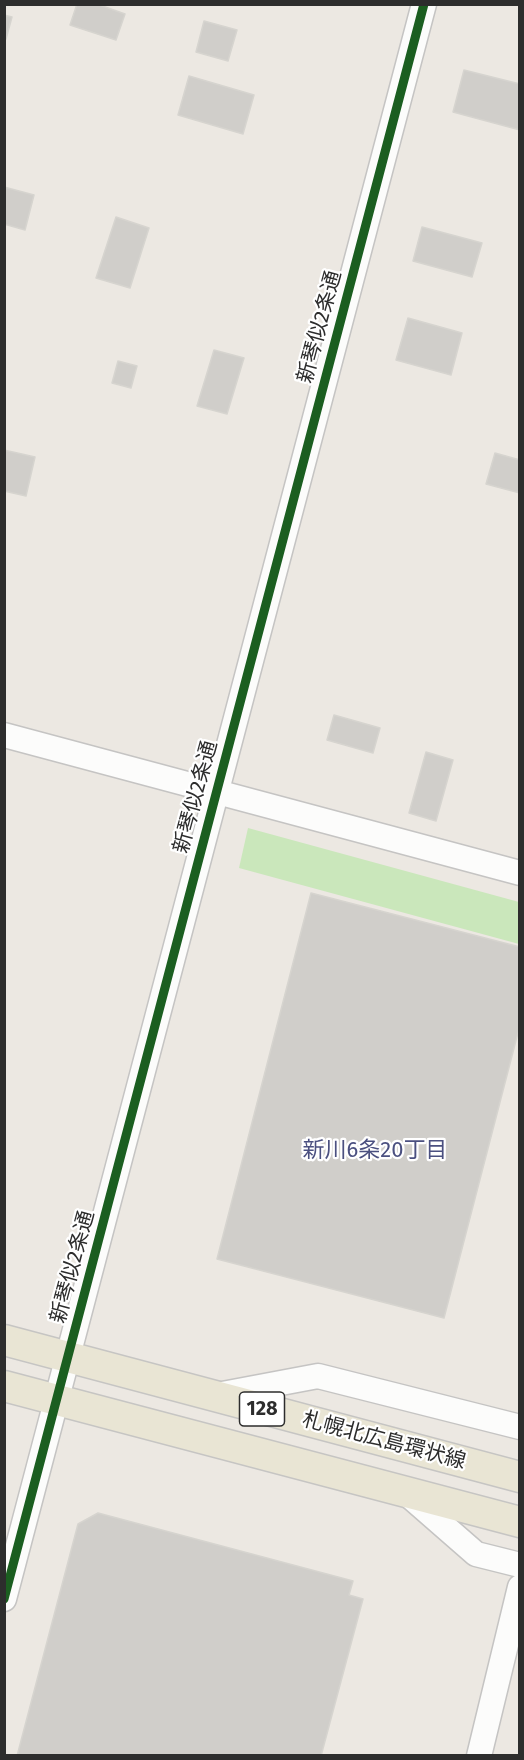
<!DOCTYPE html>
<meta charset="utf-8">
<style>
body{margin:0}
#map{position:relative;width:524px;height:1760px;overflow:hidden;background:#ece8e2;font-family:"Fira Sans",sans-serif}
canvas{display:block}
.frame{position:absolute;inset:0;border:6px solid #2d2d2d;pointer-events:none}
</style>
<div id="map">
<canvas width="524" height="1760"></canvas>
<div class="frame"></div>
</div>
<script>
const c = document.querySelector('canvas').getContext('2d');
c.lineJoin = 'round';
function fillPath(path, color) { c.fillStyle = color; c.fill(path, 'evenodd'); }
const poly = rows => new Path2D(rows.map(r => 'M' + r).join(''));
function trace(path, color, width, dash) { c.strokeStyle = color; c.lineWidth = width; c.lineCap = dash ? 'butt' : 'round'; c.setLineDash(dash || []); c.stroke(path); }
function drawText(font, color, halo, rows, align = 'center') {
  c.font = font + ' "Fira Sans","Noto Sans JP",sans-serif'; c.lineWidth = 4.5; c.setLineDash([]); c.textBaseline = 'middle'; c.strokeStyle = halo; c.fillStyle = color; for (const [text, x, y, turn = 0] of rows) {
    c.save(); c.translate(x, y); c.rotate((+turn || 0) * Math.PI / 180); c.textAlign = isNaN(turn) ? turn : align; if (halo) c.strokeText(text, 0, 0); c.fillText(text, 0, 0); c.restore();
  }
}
fillPath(poly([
 [248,828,519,902,519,944,239,868]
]), '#cae7bb');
const building = poly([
 [77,4,97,4,125,14,116,40,70,25,77,4],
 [4,15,12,17,6,39,4,38,4,15],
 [204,21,237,30,228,61,196,52,204,21],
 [464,70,520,84,520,130,453,112,464,70],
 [189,76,254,95,243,134,178,115,189,76],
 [4,187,34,195,25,230,4,224,4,187],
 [116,217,149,228,130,288,96,278,116,217],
 [422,227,482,243,472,277,413,261,422,227],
 [408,318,462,333,451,375,396,360,408,318],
 [214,350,244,358,227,414,197,406,214,350],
 [118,361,137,366,131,388,112,383,118,361],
 [4,450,35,457,26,496,4,491,4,450],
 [495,453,520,460,520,493,486,484,495,453],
 [334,715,380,728,373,753,327,740,334,715],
 [426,752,453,760,436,821,409,813,426,752],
 [311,893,520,947,520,1025,444,1318,217,1259,311,893],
 [98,1513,353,1581,349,1595,363,1599,321,1756,17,1756,78,1524,98,1513]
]);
fillPath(building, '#d0ceca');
trace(building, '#d6d4cf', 1.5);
const minor = poly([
 [4,735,520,873],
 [217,1395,318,1376,520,1427],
 [405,1492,476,1554,520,1565],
 [4,1599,424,4],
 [479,1756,520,1587]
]);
const major = poly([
 [4,1340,520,1477],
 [4,1386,520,1522]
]);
trace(minor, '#c5c4c3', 27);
trace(major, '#c6c5c3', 33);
trace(minor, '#fcfcfb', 24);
trace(major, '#e9e5d4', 30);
trace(poly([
 [4,1599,424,4]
]), '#1b5e20', 9);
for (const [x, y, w] of [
 [262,1409,45]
]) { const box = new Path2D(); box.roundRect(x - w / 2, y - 17, w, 34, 4.5); c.fillStyle = '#fff'; c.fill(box); trace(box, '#2d2d2d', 1.5); }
drawText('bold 20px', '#2d2d2d', null, [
 ["128",262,1409]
]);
drawText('21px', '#2d2d2d', '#fff', [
 ["新琴似2条通",320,327,-75],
 ["新琴似2条通",196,797,-75],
 ["新琴似2条通",73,1267,-75],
 ["札幌北広島環状線",384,1441,15]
]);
drawText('22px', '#4b5080', '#fff', [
 ["新川6条20丁目",375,1151]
]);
</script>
